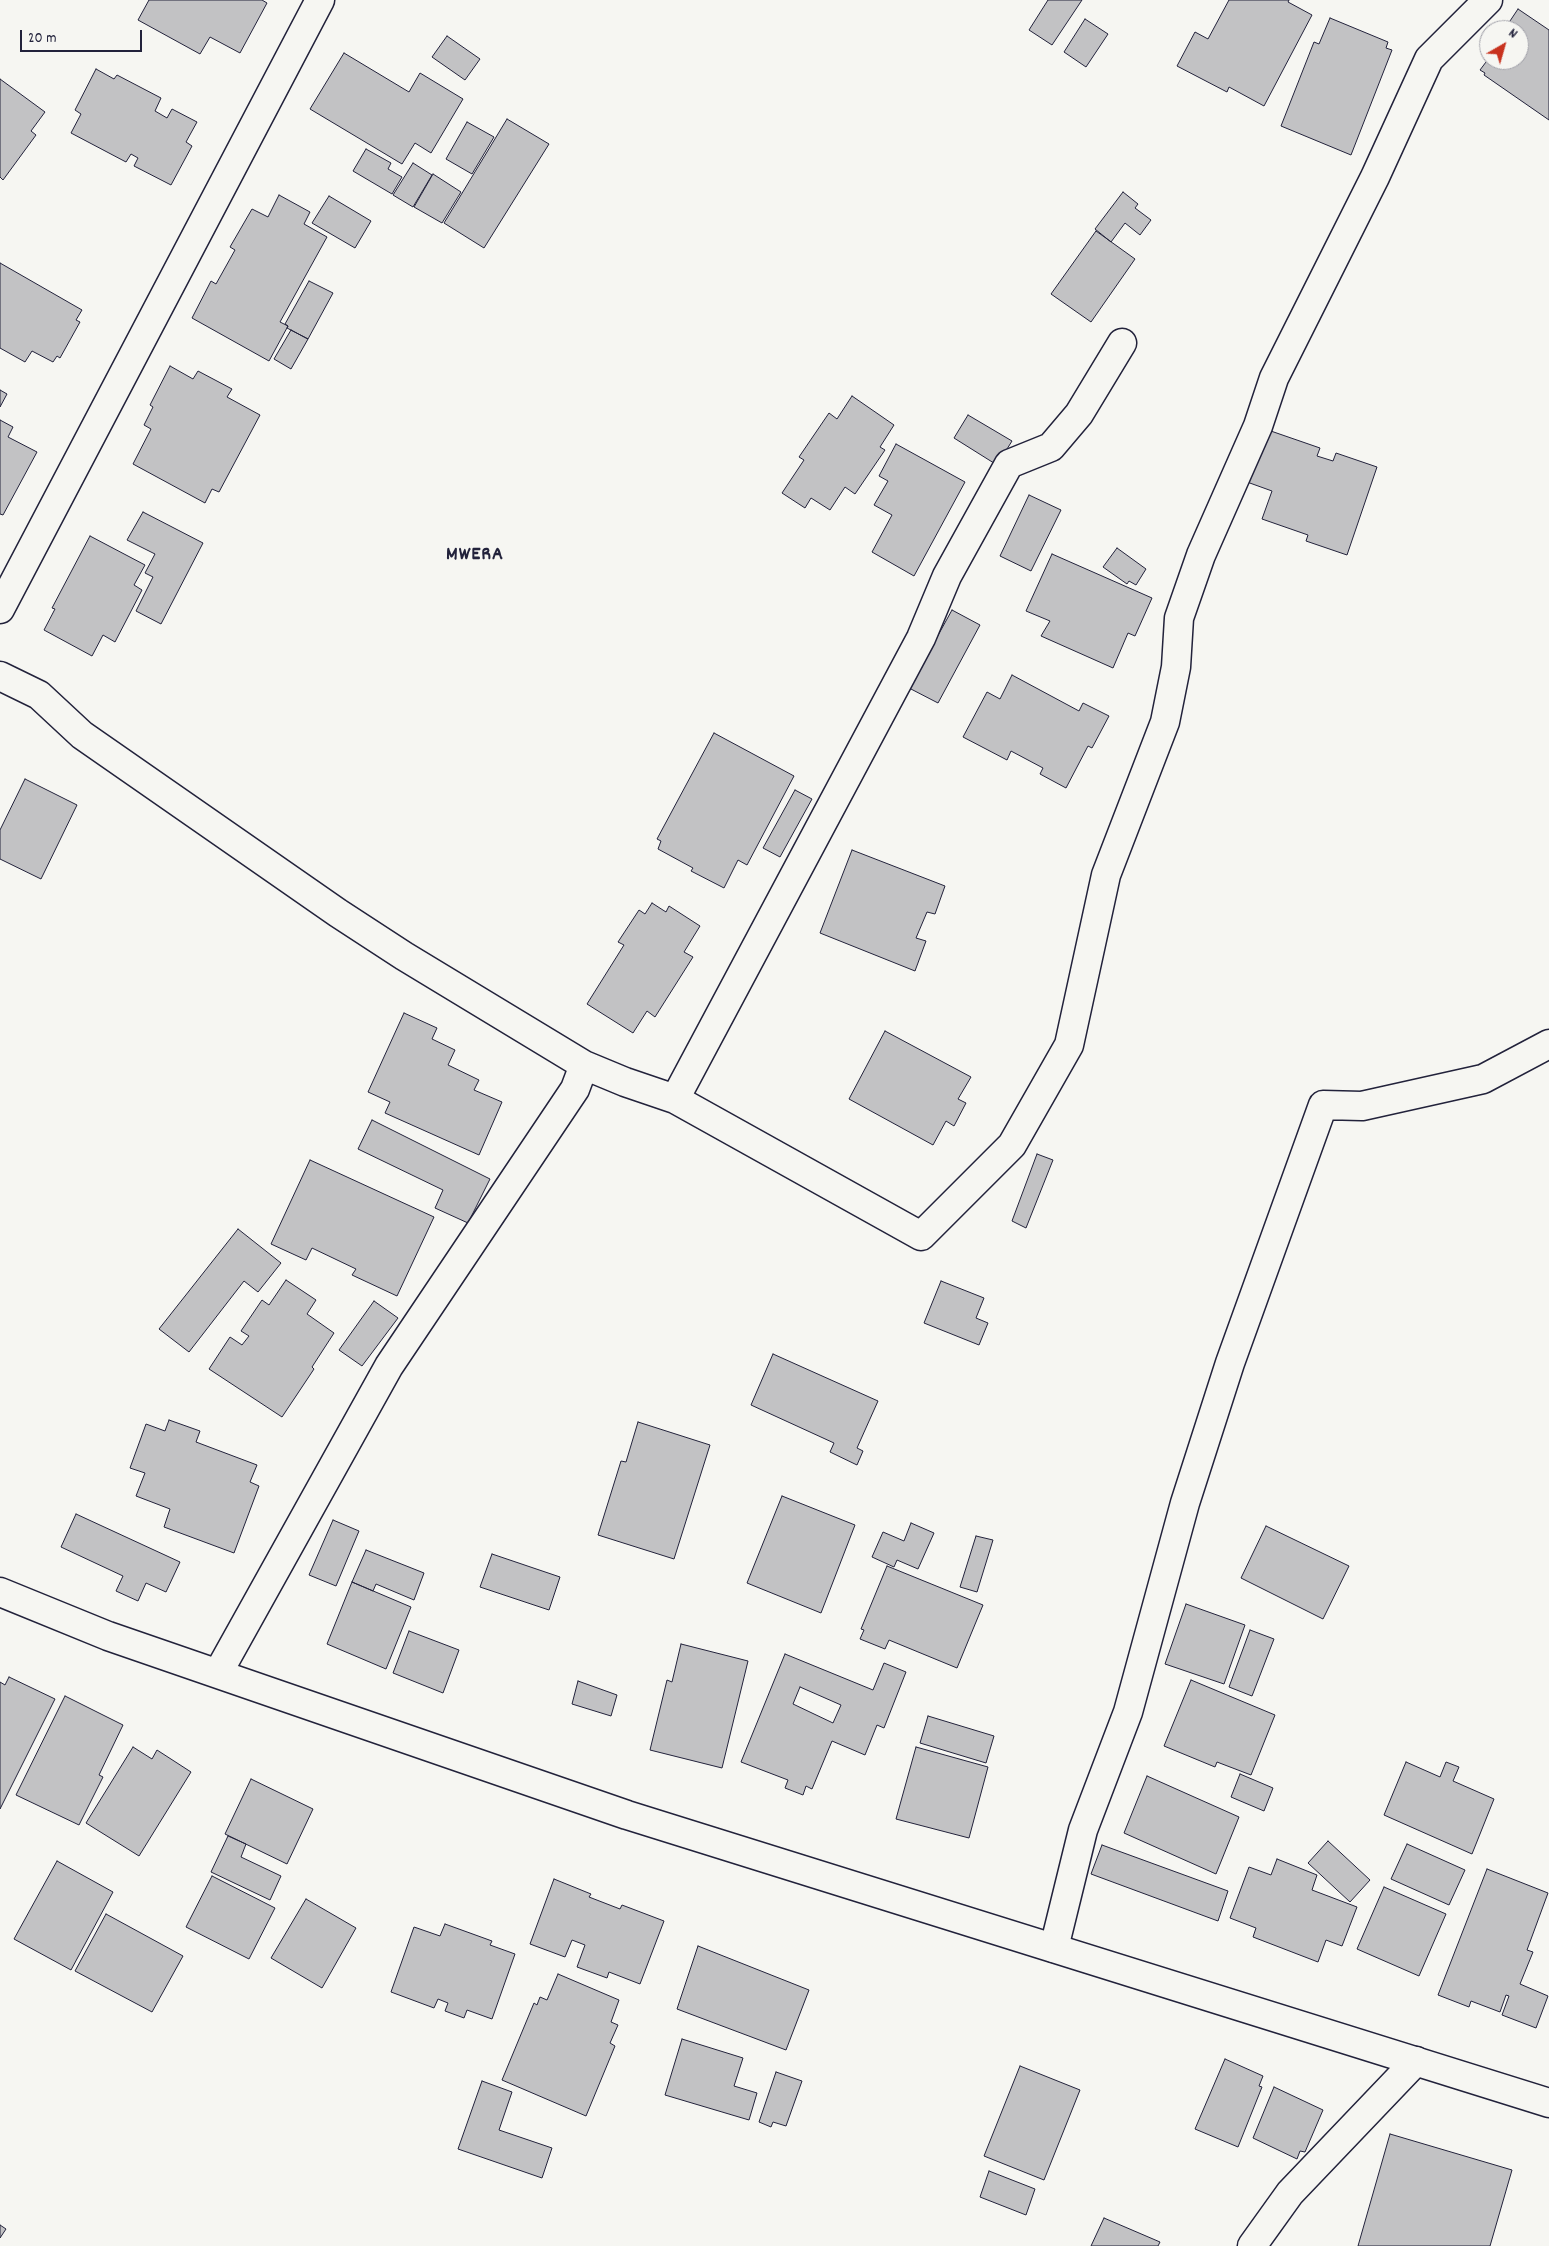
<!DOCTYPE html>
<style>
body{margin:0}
#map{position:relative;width:1549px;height:2246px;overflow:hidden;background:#f6f6f2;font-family:Dekko,sans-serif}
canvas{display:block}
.north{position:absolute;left:1479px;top:20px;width:50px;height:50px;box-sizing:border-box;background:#f6f6f2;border:1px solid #a1a1a9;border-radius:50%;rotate:38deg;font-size:14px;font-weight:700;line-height:20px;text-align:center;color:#22223b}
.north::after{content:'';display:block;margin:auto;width:18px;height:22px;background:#c8321e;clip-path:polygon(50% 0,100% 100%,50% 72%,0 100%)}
.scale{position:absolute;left:20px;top:30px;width:122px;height:22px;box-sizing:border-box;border:2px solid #22223b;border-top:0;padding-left:6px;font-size:15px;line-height:18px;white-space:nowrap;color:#22223b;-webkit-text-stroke:4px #f6f6f2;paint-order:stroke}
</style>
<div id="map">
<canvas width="1549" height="2246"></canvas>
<div class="north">N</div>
<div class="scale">20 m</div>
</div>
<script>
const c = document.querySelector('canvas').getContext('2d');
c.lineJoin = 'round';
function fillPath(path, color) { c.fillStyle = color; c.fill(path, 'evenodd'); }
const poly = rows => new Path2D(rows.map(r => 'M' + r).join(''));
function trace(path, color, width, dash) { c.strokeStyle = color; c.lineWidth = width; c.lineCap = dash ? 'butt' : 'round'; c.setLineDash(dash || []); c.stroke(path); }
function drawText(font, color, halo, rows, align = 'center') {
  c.font = font + ' Dekko,sans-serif'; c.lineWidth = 4.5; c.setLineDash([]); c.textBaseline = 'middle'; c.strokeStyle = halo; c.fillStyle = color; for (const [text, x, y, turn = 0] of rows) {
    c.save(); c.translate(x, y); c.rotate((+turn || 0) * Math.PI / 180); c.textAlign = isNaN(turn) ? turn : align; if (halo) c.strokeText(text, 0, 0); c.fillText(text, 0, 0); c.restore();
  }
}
const building = poly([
 [149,0,262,0,267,3,240,53,210,37,200,54,138,20,149,0],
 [1048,0,1082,0,1052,45,1029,30,1048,0],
 [1229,0,1289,0,1288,2,1312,15,1264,106,1229,87,1227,92,1177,66,1195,32,1208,39,1229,0],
 [1518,9,1549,30,1549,120,1484,75,1485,73,1480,70,1489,58,1489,60,1519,60,1519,30,1504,30,1518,9],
 [1330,18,1388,42,1386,48,1392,50,1351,155,1281,126,1314,42,1319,44,1330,18],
 [1085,19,1108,34,1086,67,1064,52,1085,19],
 [447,36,480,59,465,80,432,57,447,36],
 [344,53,409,92,420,73,463,99,431,153,415,143,402,164,310,109,344,53],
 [96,69,114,79,117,75,161,98,155,111,167,118,172,109,197,122,186,142,192,146,171,185,134,166,138,158,131,154,126,162,71,133,81,114,75,110,96,69],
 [0,79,45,112,31,131,36,135,3,180,0,177,0,79],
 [507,119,549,144,484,248,444,223,507,119],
 [467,122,494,137,472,174,446,159,467,122],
 [366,149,391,163,388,169,402,177,392,194,353,171,366,149],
 [413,163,432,175,413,207,393,195,413,163],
 [433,174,461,192,442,223,414,207,433,174],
 [1123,192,1138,204,1135,208,1151,220,1140,235,1125,223,1111,242,1095,229,1123,192],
 [279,195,310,212,304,224,327,237,280,322,288,326,269,361,192,318,211,281,216,284,235,250,230,247,252,209,268,217,279,195],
 [329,196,371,221,355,248,312,223,329,196],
 [1096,231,1135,259,1091,322,1051,294,1096,231],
 [0,263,82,310,76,320,80,322,60,358,57,356,53,362,32,351,25,362,0,348,0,263],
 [309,281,333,293,308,339,287,328,288,326,285,324,309,281],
 [291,330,308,339,291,369,274,359,291,330],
 [170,366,193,379,198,371,232,389,227,397,260,415,219,492,212,489,205,503,133,464,151,429,144,425,153,407,150,405,170,366],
 [0,390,7,394,0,407,0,390],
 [852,396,894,425,880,447,885,450,855,494,845,487,830,510,811,498,805,508,782,493,804,460,799,457,829,413,837,419,852,396],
 [968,415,1012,441,997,465,954,438,968,415],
 [0,420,13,427,8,437,37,452,3,515,0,514,0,420],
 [1265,429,1320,448,1317,456,1333,461,1336,453,1377,467,1347,555,1306,541,1308,535,1262,519,1272,491,1247,482,1265,429],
 [896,444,965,482,914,576,872,552,892,515,874,505,888,481,879,476,896,444],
 [1029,495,1061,510,1031,571,1000,556,1029,495],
 [143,512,203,543,161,624,136,611,153,577,145,573,155,554,127,540,143,512],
 [90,536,145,565,134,585,142,590,115,642,103,635,92,656,44,630,55,609,52,608,90,536],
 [1117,548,1146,569,1136,585,1129,581,1127,584,1103,567,1117,548],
 [1052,554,1152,598,1135,636,1128,633,1113,668,1041,636,1050,621,1026,611,1052,554],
 [952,610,980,625,938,703,909,688,952,610],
 [1012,675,1079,711,1083,703,1109,716,1092,748,1088,746,1066,788,1040,774,1043,768,1011,751,1007,760,963,737,987,692,1000,699,1012,675],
 [714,733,794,776,747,865,738,860,724,888,691,871,693,868,658,849,661,841,657,839,714,733],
 [25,779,77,805,41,879,0,859,0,830,25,779],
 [795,790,812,799,780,857,763,848,795,790],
 [852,850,945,886,935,914,927,912,916,938,926,941,915,971,820,933,852,850],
 [652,903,666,912,669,906,700,926,684,952,693,957,655,1017,647,1011,633,1033,587,1004,624,945,618,942,639,910,645,914,652,903],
 [404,1013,437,1028,432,1039,455,1050,448,1065,479,1080,474,1090,502,1102,479,1155,385,1113,390,1102,368,1092,404,1013],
 [885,1031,971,1077,958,1099,966,1103,954,1126,946,1121,933,1145,849,1099,885,1031],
 [372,1120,490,1179,468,1223,435,1208,443,1190,358,1149,372,1120],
 [1037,1154,1053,1160,1026,1228,1012,1221,1037,1154],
 [310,1160,434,1217,397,1296,352,1275,356,1269,312,1248,306,1260,271,1244,310,1160],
 [238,1229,281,1263,258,1292,244,1281,189,1352,159,1329,238,1229],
 [286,1280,316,1300,307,1314,334,1333,312,1367,314,1369,282,1417,209,1369,230,1337,242,1345,249,1336,241,1331,262,1300,269,1305,286,1280],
 [941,1281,984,1298,976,1318,988,1323,979,1345,924,1323,941,1281],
 [374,1301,398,1318,362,1366,339,1350,374,1301],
 [773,1354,878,1401,857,1448,863,1451,857,1465,830,1452,834,1443,751,1405,773,1354],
 [169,1420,200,1431,196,1442,257,1465,250,1482,259,1486,234,1553,164,1527,170,1509,136,1496,145,1473,130,1468,146,1424,165,1431,169,1420],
 [638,1422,710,1445,674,1559,598,1535,621,1461,626,1462,638,1422],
 [782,1496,855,1525,821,1613,747,1583,782,1496],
 [76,1514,180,1562,166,1592,146,1583,138,1601,116,1591,123,1576,61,1547,76,1514],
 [333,1520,359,1531,336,1586,309,1575,333,1520],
 [911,1523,934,1533,918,1569,897,1560,894,1567,872,1557,883,1532,904,1541,911,1523],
 [1266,1526,1349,1566,1323,1619,1241,1578,1266,1526],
 [976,1536,993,1540,977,1592,960,1587,976,1536],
 [366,1550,424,1573,414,1600,376,1584,373,1591,352,1582,366,1550],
 [492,1554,560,1577,549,1610,480,1587,492,1554],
 [887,1566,983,1605,957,1668,889,1640,885,1649,860,1639,864,1630,861,1629,887,1566],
 [352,1582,411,1607,386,1669,327,1644,352,1582],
 [1186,1604,1245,1625,1224,1684,1165,1664,1186,1604],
 [1250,1630,1274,1639,1252,1696,1229,1687,1250,1630],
 [409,1631,459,1650,443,1693,393,1673,409,1631],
 [681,1644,748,1661,722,1768,650,1750,667,1680,672,1682,681,1644],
 [785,1654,873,1690,884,1663,906,1672,884,1728,877,1725,865,1755,832,1741,812,1789,806,1786,803,1795,785,1788,788,1780,741,1762,785,1654],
 [800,1687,841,1705,833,1723,793,1704,800,1687],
 [9,1677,55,1699,0,1809,0,1682,5,1685,9,1677],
 [1191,1680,1275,1715,1251,1775,1217,1762,1215,1767,1164,1746,1191,1680],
 [578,1681,617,1695,611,1716,572,1704,578,1681],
 [65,1696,123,1725,99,1775,103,1777,79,1825,16,1795,65,1696],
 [928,1716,994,1736,986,1763,920,1743,928,1716],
 [133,1747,152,1759,157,1750,191,1772,139,1856,86,1823,133,1747],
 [916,1747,988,1767,969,1838,896,1819,916,1747],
 [1406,1762,1440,1777,1446,1762,1459,1767,1453,1781,1494,1799,1472,1854,1384,1815,1406,1762],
 [1240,1774,1273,1788,1264,1811,1231,1797,1240,1774],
 [1147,1776,1239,1817,1216,1874,1124,1833,1147,1776],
 [251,1779,313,1809,287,1864,225,1834,251,1779],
 [228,1836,246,1844,241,1857,281,1876,270,1900,211,1872,228,1836],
 [1328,1841,1370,1880,1350,1902,1308,1863,1328,1841],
 [1407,1844,1465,1870,1449,1905,1391,1879,1407,1844],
 [1102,1845,1228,1891,1218,1921,1091,1874,1102,1845],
 [1277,1859,1317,1875,1312,1890,1357,1907,1342,1946,1326,1940,1318,1962,1253,1937,1256,1928,1230,1918,1249,1867,1271,1875,1277,1859],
 [57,1861,113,1892,71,1970,14,1939,57,1861],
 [1487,1869,1548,1893,1527,1950,1533,1952,1520,1984,1548,1996,1536,2028,1502,2015,1509,1996,1506,1995,1500,2012,1471,2001,1469,2007,1438,1995,1487,1869],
 [212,1876,275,1908,249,1959,186,1927,212,1876],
 [554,1879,591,1894,589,1897,620,1909,622,1905,664,1921,640,1984,609,1972,607,1978,577,1967,585,1945,572,1940,565,1957,530,1944,554,1879],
 [1384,1887,1446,1914,1419,1976,1357,1949,1384,1887],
 [306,1899,356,1928,322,1988,271,1958,306,1899],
 [106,1914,183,1956,152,2012,75,1971,106,1914],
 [445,1924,492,1941,490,1945,515,1954,492,2019,467,2010,464,2018,445,2011,448,2003,438,1999,434,2008,391,1992,414,1927,440,1936,445,1924],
 [698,1946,809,1990,786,2050,677,2009,698,1946],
 [558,1974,619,2000,611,2022,618,2025,610,2043,615,2046,586,2116,502,2080,534,2003,537,2005,540,1997,547,2000,558,1974],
 [682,2039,743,2058,734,2086,757,2093,749,2120,665,2095,682,2039],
 [1225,2059,1263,2076,1259,2086,1262,2087,1238,2147,1195,2129,1225,2059],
 [1020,2066,1080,2090,1044,2180,984,2156,1020,2066],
 [776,2072,802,2081,786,2126,773,2122,771,2127,759,2122,776,2072],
 [482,2081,512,2092,499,2130,552,2148,542,2178,458,2149,482,2081],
 [1274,2087,1323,2110,1305,2152,1300,2151,1297,2159,1253,2138,1274,2087],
 [1390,2134,1512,2170,1490,2246,1358,2246,1390,2134],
 [989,2171,1035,2189,1026,2215,980,2197,989,2171],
 [1104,2218,1160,2242,1158,2246,1091,2246,1104,2218],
 [0,2225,6,2229,0,2238,0,2225]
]);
fillPath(building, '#c2c2c4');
trace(building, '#22223b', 1);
const minor = poly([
 [0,609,320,0],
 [0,676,39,695,82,735,338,913,404,956,584,1065],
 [675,1099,921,638,947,576,1009,464,1051,447,1079,414,1122,343],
 [218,1673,389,1366,575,1089,584,1065,625,1082,675,1099,921,1236,1012,1145,1069,1045,1106,875,1165,722,1176,667,1179,618,1201,555,1258,426,1274,378,1375,177,1429,59,1488,0],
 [1054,1948,1083,1830,1128,1712,1185,1503,1230,1363,1323,1105,1362,1106,1483,1079,1549,1044],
 [1252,2246,1290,2193,1416,2061]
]);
const major = poly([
 [0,1592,108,1636,627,1815,1549,2103]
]);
trace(minor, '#22223b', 31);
trace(major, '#22223b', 31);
trace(minor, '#f6f6f2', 28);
trace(major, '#f6f6f2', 28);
c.letterSpacing = '1px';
drawText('bold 20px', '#22223b', '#f6f6f2', [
 ["MWERA",475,556]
]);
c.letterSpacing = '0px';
</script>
